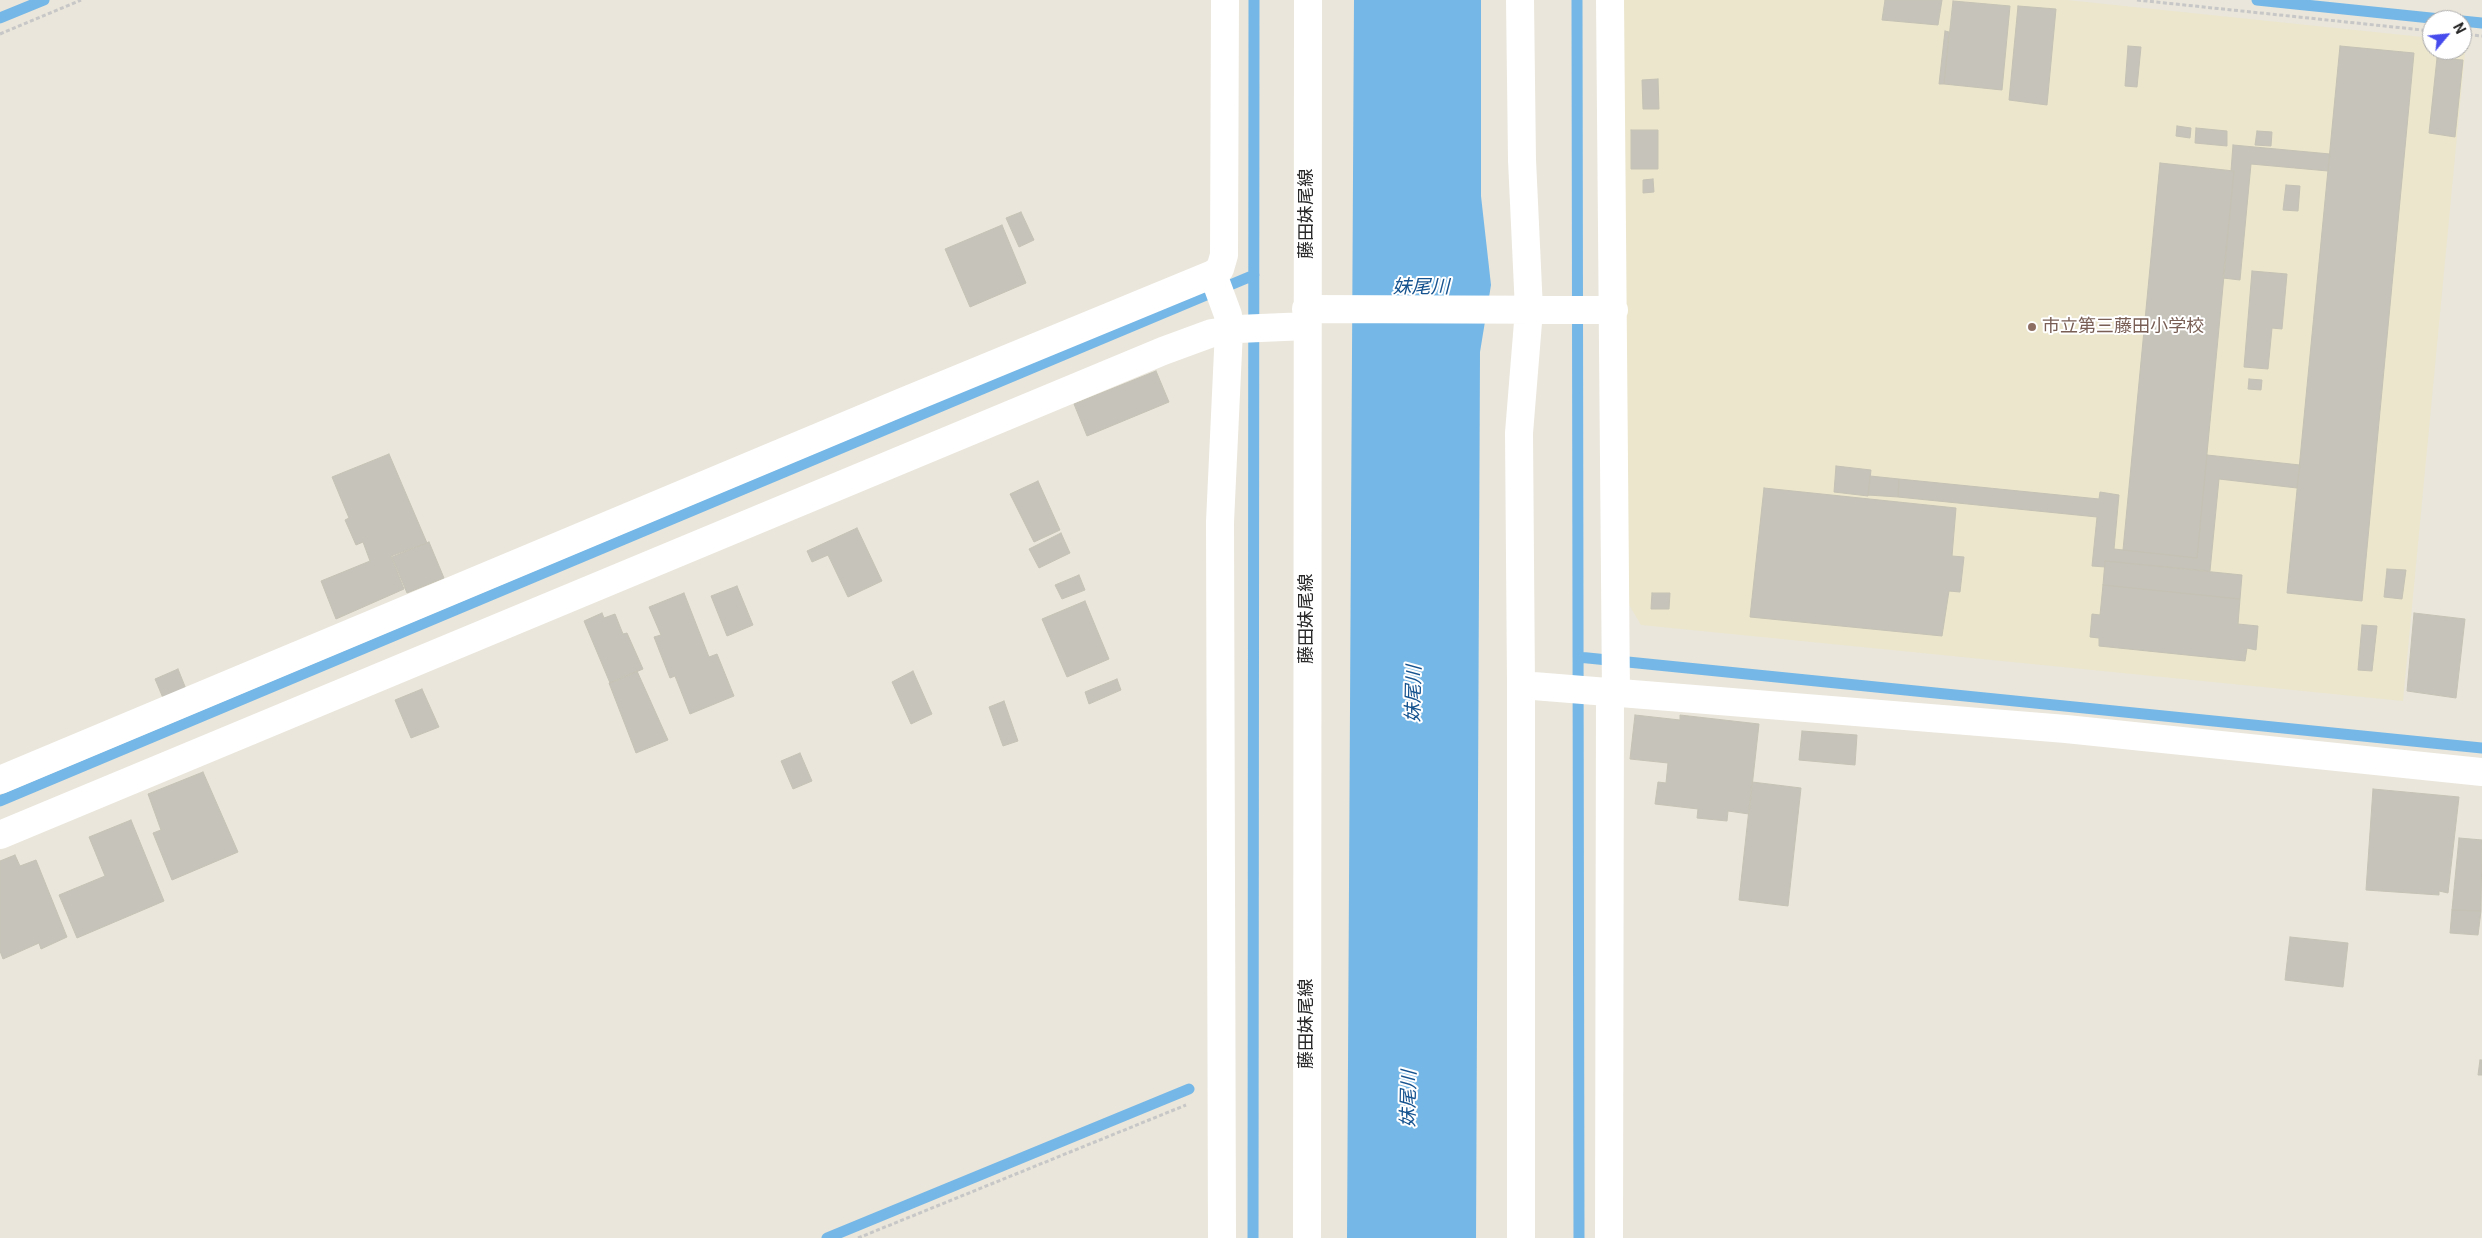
<!DOCTYPE html>
<meta charset="utf-8">
<style>
body{margin:0}
#map{position:relative;width:2482px;height:1238px;overflow:hidden;background:#eae6db;font-family:Roboto,sans-serif}
canvas{display:block}
.north{position:absolute;left:2422px;top:10px;width:50px;height:50px;box-sizing:border-box;background:#fff;border:1px solid #a9a9a9;border-radius:50%;rotate:62deg;font-size:14px;font-weight:700;line-height:20px;text-align:center;color:#292929}
.north::after{content:'';display:block;margin:auto;width:18px;height:22px;background:#464bed;clip-path:polygon(50% 0,100% 100%,50% 72%,0 100%)}
</style>
<div id="map">
<canvas width="2482" height="1238"></canvas>
<div class="north">N</div>
</div>
<script>
const c = document.querySelector('canvas').getContext('2d');
c.lineJoin = 'round';
function fillPath(path, color) { c.fillStyle = color; c.fill(path, 'evenodd'); }
const poly = rows => new Path2D(rows.map(r => 'M' + r).join(''));
function trace(path, color, width, dash) { c.strokeStyle = color; c.lineWidth = width; c.lineCap = dash ? 'butt' : 'round'; c.setLineDash(dash || []); c.stroke(path); }
function drawText(font, color, halo, rows, align = 'center') {
  c.font = font + ' Roboto,"Noto Sans JP",sans-serif'; c.lineWidth = 4; c.setLineDash([]); c.textBaseline = 'middle'; c.strokeStyle = halo; c.fillStyle = color; for (const [text, x, y, turn = 0] of rows) {
    c.save(); c.translate(x, y); c.rotate((+turn || 0) * Math.PI / 180); c.textAlign = isNaN(turn) ? turn : align; if (halo) c.strokeText(text, 0, 0); c.fillText(text, 0, 0); c.restore();
  }
}
fillPath(poly([
 [1622,0,2067,0,2432,38,2432,50,2462,50,2462,41,2466,42,2403,701,1641,625,1628,603]
]), '#ebe6cc');
fillPath(poly([
 [1354,0,1481,0,1481,196,1491,285,1480,352,1476,1238,1347,1238]
]), '#75b7e6');
trace(poly([
 [1577,0,1579,1238],
 [2257,0,2450,20],
 [0,18,44,0],
 [2462,21,2482,23],
 [1578,657,2482,748],
 [0,801,1254,275],
 [827,1238,1189,1089],
 [1253,1238,1254,0]
]), '#75b7e6', 11);
const building = poly([
 [1885,0,1942,0,1938,25,1882,20,1885,0],
 [1953,1,2010,6,2002,90,1944,84,1953,1],
 [2018,6,2056,9,2047,105,2009,100,2018,6],
 [1945,31,1949,32,1944,84,1939,84,1945,31],
 [2128,46,2141,47,2137,87,2125,86,2128,46],
 [2340,46,2414,53,2362,601,2287,593,2340,46],
 [2437,58,2463,60,2455,137,2429,133,2437,58],
 [1658,79,1659,109,1643,109,1642,80,1658,79],
 [2177,126,2191,128,2190,138,2176,136,2177,126],
 [2196,128,2227,131,2227,146,2195,143,2196,128],
 [1631,130,1658,130,1658,169,1631,169,1631,130],
 [2257,131,2272,132,2271,146,2255,145,2257,131],
 [2233,145,2330,154,2328,171,2251,164,2240,280,2223,278,2234,171,2231,171,2233,145],
 [2160,163,2234,171,2197,558,2123,550,2160,163],
 [1653,179,1654,192,1643,193,1643,180,1653,179],
 [2286,185,2300,186,2298,211,2283,210,2286,185],
 [1021,212,1034,240,1019,247,1006,218,1021,212],
 [1002,225,1026,283,970,307,945,249,1002,225],
 [2252,271,2287,274,2282,329,2272,328,2268,369,2244,367,2252,271],
 [1156,371,1169,402,1087,436,1074,404,1156,371],
 [2249,379,2262,380,2261,390,2248,389,2249,379],
 [389,454,427,543,391,556,404,589,336,619,321,581,370,561,363,542,356,545,345,520,349,518,332,477,389,454],
 [2207,455,2300,465,2297,488,2219,479,2210,571,2105,561,2105,567,2092,566,2097,517,1898,497,1899,479,2099,499,2100,492,2119,495,2114,549,2197,558,2207,455],
 [1836,466,1871,470,1868,496,1834,492,1836,466],
 [1870,476,1899,479,1898,497,1868,495,1870,476],
 [1038,481,1060,530,1034,542,1010,494,1038,481],
 [1764,488,1956,508,1952,556,1964,557,1960,592,1949,591,1942,636,1750,617,1764,488],
 [857,528,882,581,848,597,828,555,812,562,807,551,857,528],
 [1061,533,1070,553,1039,568,1029,549,1061,533],
 [429,542,444,578,407,593,392,557,429,542],
 [2105,561,2242,575,2240,599,2103,585,2105,561],
 [2387,569,2406,570,2402,599,2384,597,2387,569],
 [1079,575,1085,590,1062,599,1055,585,1079,575],
 [2103,585,2240,599,2238,624,2258,626,2256,650,2247,648,2245,661,2099,646,2099,638,2090,637,2092,614,2100,615,2103,585],
 [737,586,753,625,727,636,711,596,737,586],
 [684,593,709,657,717,654,734,696,690,714,675,676,670,678,654,637,661,635,649,607,684,593],
 [1652,593,1670,593,1669,609,1651,609,1652,593],
 [1085,601,1109,659,1067,677,1042,619,1085,601],
 [602,613,604,618,615,614,623,634,627,633,643,669,610,683,584,621,602,613],
 [2414,613,2465,619,2456,698,2407,691,2414,613],
 [2362,625,2377,626,2372,671,2358,670,2362,625],
 [178,669,186,689,163,698,155,679,178,669],
 [637,671,668,740,636,753,609,683,637,671],
 [913,671,932,714,911,724,892,682,913,671],
 [1117,679,1121,690,1089,704,1085,692,1117,679],
 [422,689,439,727,411,738,395,700,422,689],
 [1004,701,1018,741,1003,746,989,707,1004,701],
 [1635,715,1680,720,1680,715,1759,724,1749,814,1728,811,1727,821,1697,818,1698,809,1655,804,1658,782,1666,783,1668,763,1630,759,1635,715],
 [1802,731,1857,735,1855,765,1799,760,1802,731],
 [800,753,812,781,793,789,781,761,800,753],
 [203,772,238,852,172,880,153,833,161,830,148,794,203,772],
 [1752,782,1801,788,1788,906,1739,900,1752,782],
 [2373,789,2459,797,2448,893,2439,891,2439,895,2366,890,2373,789],
 [131,820,164,901,77,938,59,895,105,876,89,837,131,820],
 [2459,838,2482,840,2481,911,2452,910,2459,838],
 [15,855,20,866,36,860,67,937,41,949,39,943,3,959,0,951,0,861,15,855],
 [2452,910,2481,911,2478,935,2450,933,2452,910],
 [2290,937,2348,943,2343,987,2285,980,2290,937],
 [2480,1060,2482,1060,2482,1075,2478,1075,2480,1060]
]);
fillPath(building, '#c6c4ba');
trace(building, '#c5c2b5', 1);
trace(poly([
 [2137,0,2432,31],
 [0,34,81,0],
 [2462,34,2482,36],
 [858,1238,1186,1105]
]), '#c7c7c7', 3, [4, 2.5]);
trace(poly([
 [1520,0,1522,160,1529,310,1519,433,1521,685,2066,729,2482,772],
 [1610,0,1616,693],
 [1213,274,1228,315,1229,330,1220,522,1222,1238],
 [1306,309,1614,310],
 [0,780,900,403,1213,274,1220,269,1224,255,1225,0],
 [0,835,1163,351,1212,333,1238,329,1307,326],
 [1521,1238,1521,685],
 [1609,1238,1610,693]
]), '#fff', 28);
trace(poly([
 [1307,1238,1308,0]
]), '#fff', 28);
for (const [x, y, r, color] of [
 [2032,327,5,"#8d6e63"]
]) { const dot = new Path2D(); dot.arc(x, y, r, 0, 2 * Math.PI); c.fillStyle = color; c.fill(dot); trace(dot, '#fff', 2); }
drawText('18px', '#292929', '#fff', [
 ["藤田妹尾線",1307,214,-90],
 ["藤田妹尾線",1307,619,-90],
 ["藤田妹尾線",1307,1024,-90]
]);
drawText('18px', '#785e54', '#fff', [
 ["市立第三藤田小学校",2042,327]
], 'left');
drawText('italic 19px', '#16538f', '#fff', [
 ["妹尾川",1421,288],
 ["妹尾川",1415,694,-89],
 ["妹尾川",1410,1099,-89]
]);
</script>
